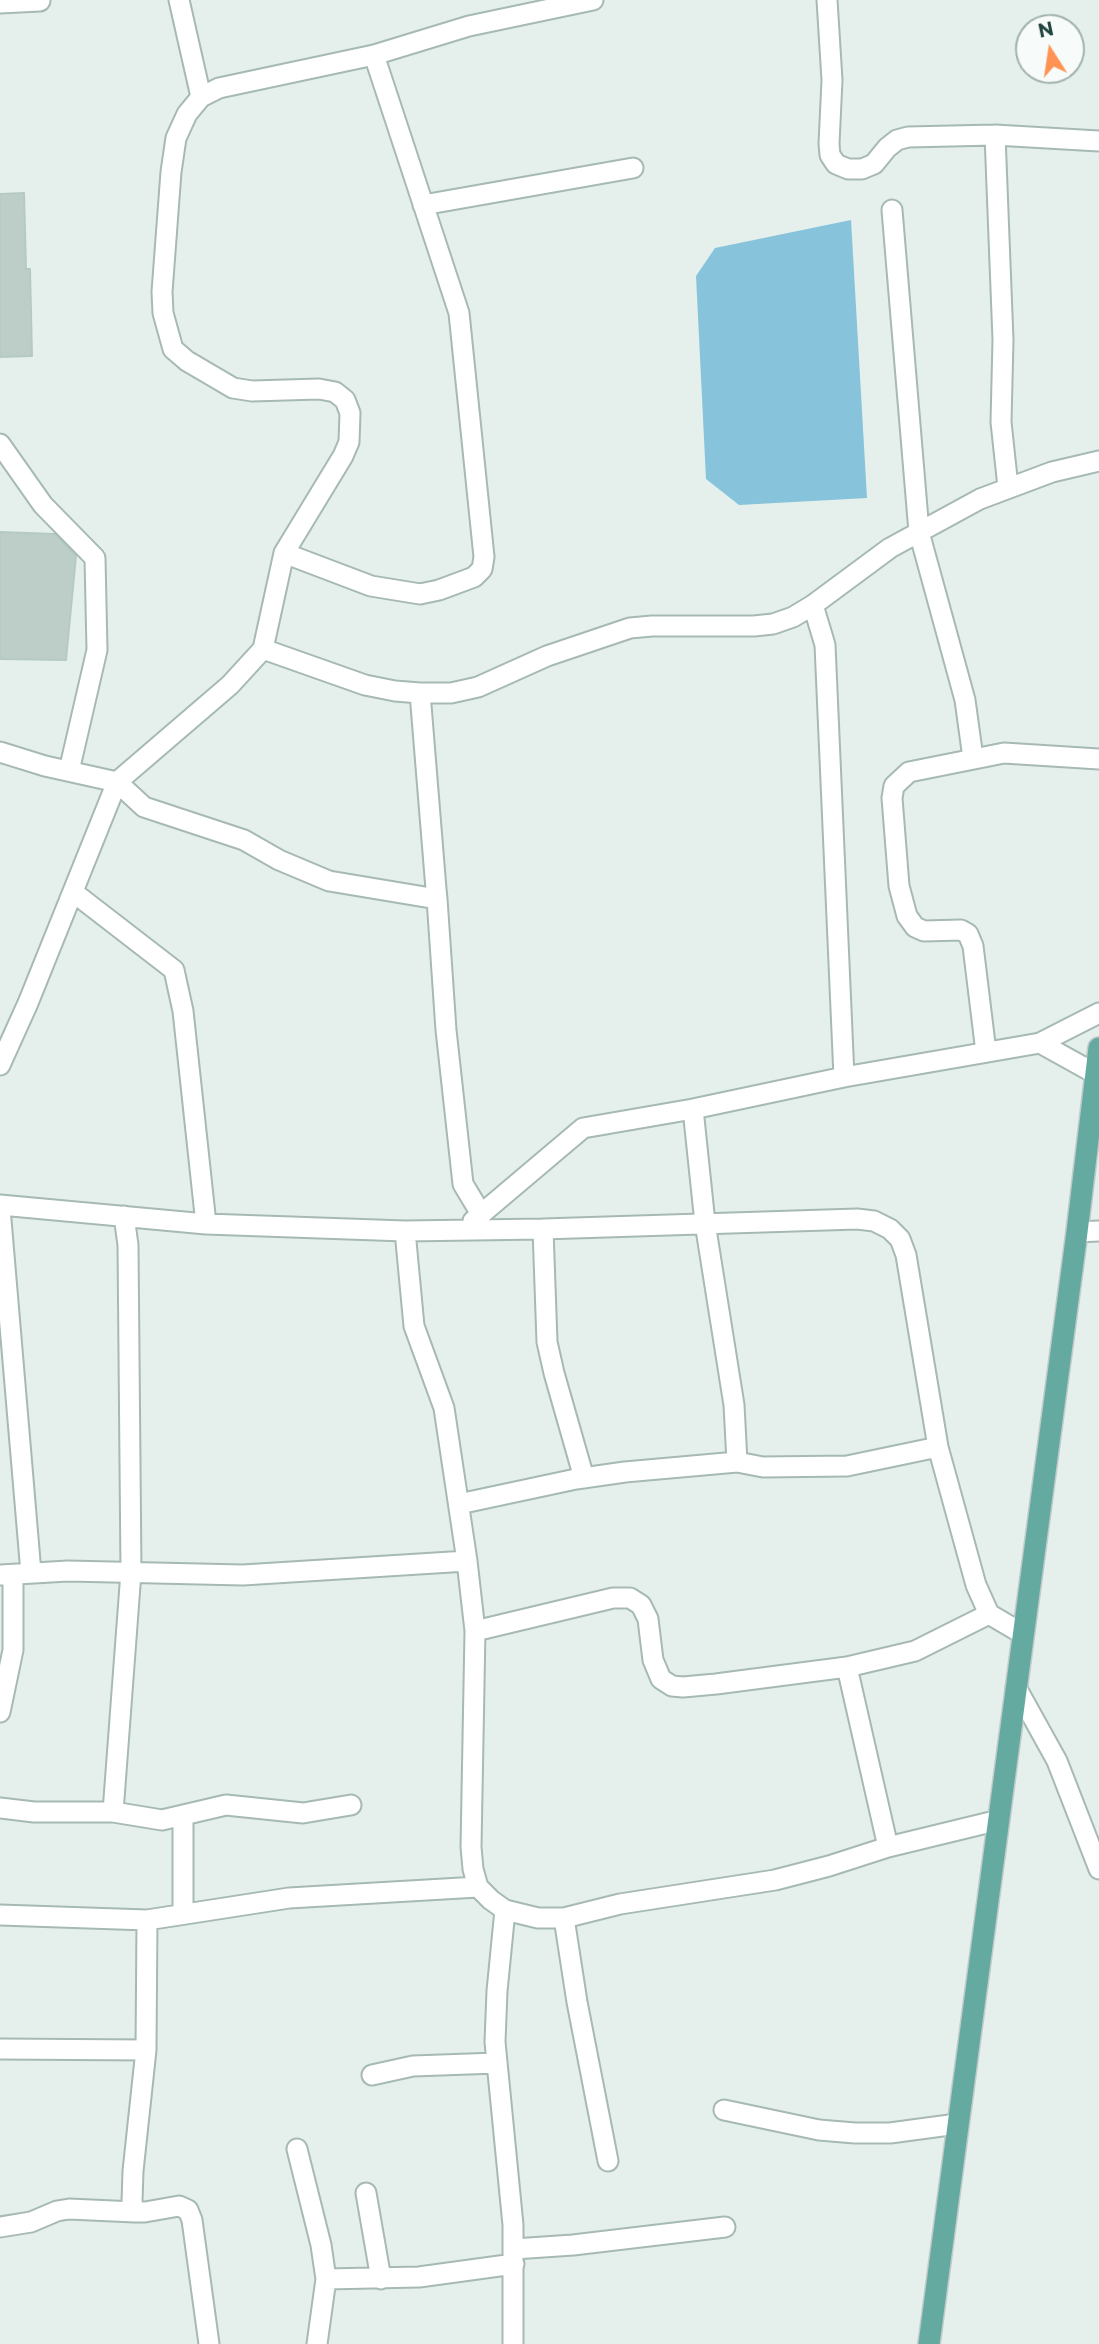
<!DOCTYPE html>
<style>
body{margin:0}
#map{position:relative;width:1099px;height:2344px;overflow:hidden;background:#e5f0ec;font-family:Montserrat,sans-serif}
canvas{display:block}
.north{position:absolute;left:1015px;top:14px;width:70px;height:70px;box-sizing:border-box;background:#f7fbf9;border:2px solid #a1b2af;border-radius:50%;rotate:348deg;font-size:19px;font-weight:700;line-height:28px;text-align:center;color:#21453f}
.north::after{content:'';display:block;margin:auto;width:24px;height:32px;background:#ff9354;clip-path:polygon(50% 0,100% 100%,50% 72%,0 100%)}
</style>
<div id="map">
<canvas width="1099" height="2344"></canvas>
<div class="north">N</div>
</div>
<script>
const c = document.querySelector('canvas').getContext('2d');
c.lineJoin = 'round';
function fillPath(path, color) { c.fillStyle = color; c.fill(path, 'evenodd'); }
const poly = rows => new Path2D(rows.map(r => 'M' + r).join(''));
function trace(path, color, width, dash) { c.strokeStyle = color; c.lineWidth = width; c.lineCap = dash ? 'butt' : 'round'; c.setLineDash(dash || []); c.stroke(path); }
fillPath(poly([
 [851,220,867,498,739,505,706,479,696,276,715,248]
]), '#87c3da');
const building = poly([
 [24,193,26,269,30,269,32,356,0,357,0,194,24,193],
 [0,532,55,534,76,556,66,660,0,659,0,532]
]);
fillPath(building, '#bdcec9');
trace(building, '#b6cac5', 2);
const street = poly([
 [179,0,201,97],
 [827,0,832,80,829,144,830,155,836,164,848,169,862,169,874,164,887,148,897,140,908,137,995,135],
 [0,3,40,1],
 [423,205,633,168],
 [892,210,919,532,965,700,973,758],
 [0,444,43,505,95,558,97,650,69,771],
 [1008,487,1001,422,1003,340,995,135,1099,141],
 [284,553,343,456,349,442,350,413,345,400,335,392,319,389,252,391,233,388,187,361,173,349,163,313,162,292,171,172,176,138,187,114,201,97,219,88,374,55,469,26,593,0],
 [813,605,825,645,844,1077],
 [263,649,284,553,371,586,420,594,439,590,474,577,482,569,484,557,459,313,374,55],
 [420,693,451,693,478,687,547,656,630,628,652,626,754,626,773,624,793,617,813,605,890,548,980,499,1052,472,1099,461],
 [0,752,45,766,117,782,28,1003,0,1065],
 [73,892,174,970,183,1011,206,1224],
 [437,899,329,881,279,860,244,840,144,807,117,782,230,685,263,649,365,685,395,691,420,693,436,889,437,899,446,1030,463,1184,481,1214],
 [1040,1043,1094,1073],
 [986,1052,973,946,968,934,961,930,924,931,915,927,907,916,899,886,892,798,894,786,909,772,1004,753,1099,759],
 [693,1109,705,1223,734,1405,737,1462],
 [0,1205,206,1224,405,1231,543,1229,857,1219,874,1221,890,1229,900,1239,906,1255,938,1447,976,1585,989,1614,1023,1634],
 [0,1208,31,1573],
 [473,1221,583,1128,693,1109,844,1077,1040,1043,1099,1013],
 [543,1229,547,1342,554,1373,584,1478],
 [405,1231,414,1326,444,1408,467,1561,475,1631,471,1847,473,1869,478,1887,491,1900,505,1910,538,1918,564,1918,620,1904,775,1880,829,1866,888,1847,999,1820],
 [1077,1232,1099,1231],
 [459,1504,576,1479,625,1472,737,1462,763,1467,847,1466,938,1447],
 [0,1575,68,1571,243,1575,467,1561],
 [475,1631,613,1598,630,1598,641,1605,648,1619,653,1660,661,1679,672,1686,683,1687,716,1684,847,1667],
 [1016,1687,1057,1761,1099,1869],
 [0,1712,13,1650,13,1576],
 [0,1808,34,1812,113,1812,162,1820,226,1805,303,1813,351,1805],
 [113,1812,131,1572,128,1245,124,1216],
 [183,1815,183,1914],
 [888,1847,847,1667,915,1651,989,1614],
 [505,1910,497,1991,495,2042,513,2225,513,2344],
 [0,1915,147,1920,289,1898,478,1887],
 [564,1918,577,2002,608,2161],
 [0,2049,146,2050,133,2171,132,2202,135,2212,145,2212,179,2206,188,2210,192,2220,209,2344],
 [146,2050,147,1920],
 [372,2075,413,2066,497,2063],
 [724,2110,819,2130,855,2133,890,2133,957,2124],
 [297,2149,321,2245,326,2279,317,2344],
 [366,2193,381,2279],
 [0,2227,31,2222,57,2211,69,2209,135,2212],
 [514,2249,573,2245,725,2227],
 [326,2279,419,2277,514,2264]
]);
const primary = poly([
 [929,2344,1077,1232,1099,1048]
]);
trace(street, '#a6b9b5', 23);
trace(primary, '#c1cbc9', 24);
trace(street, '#fff', 19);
trace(primary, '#65aaa1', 21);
</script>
